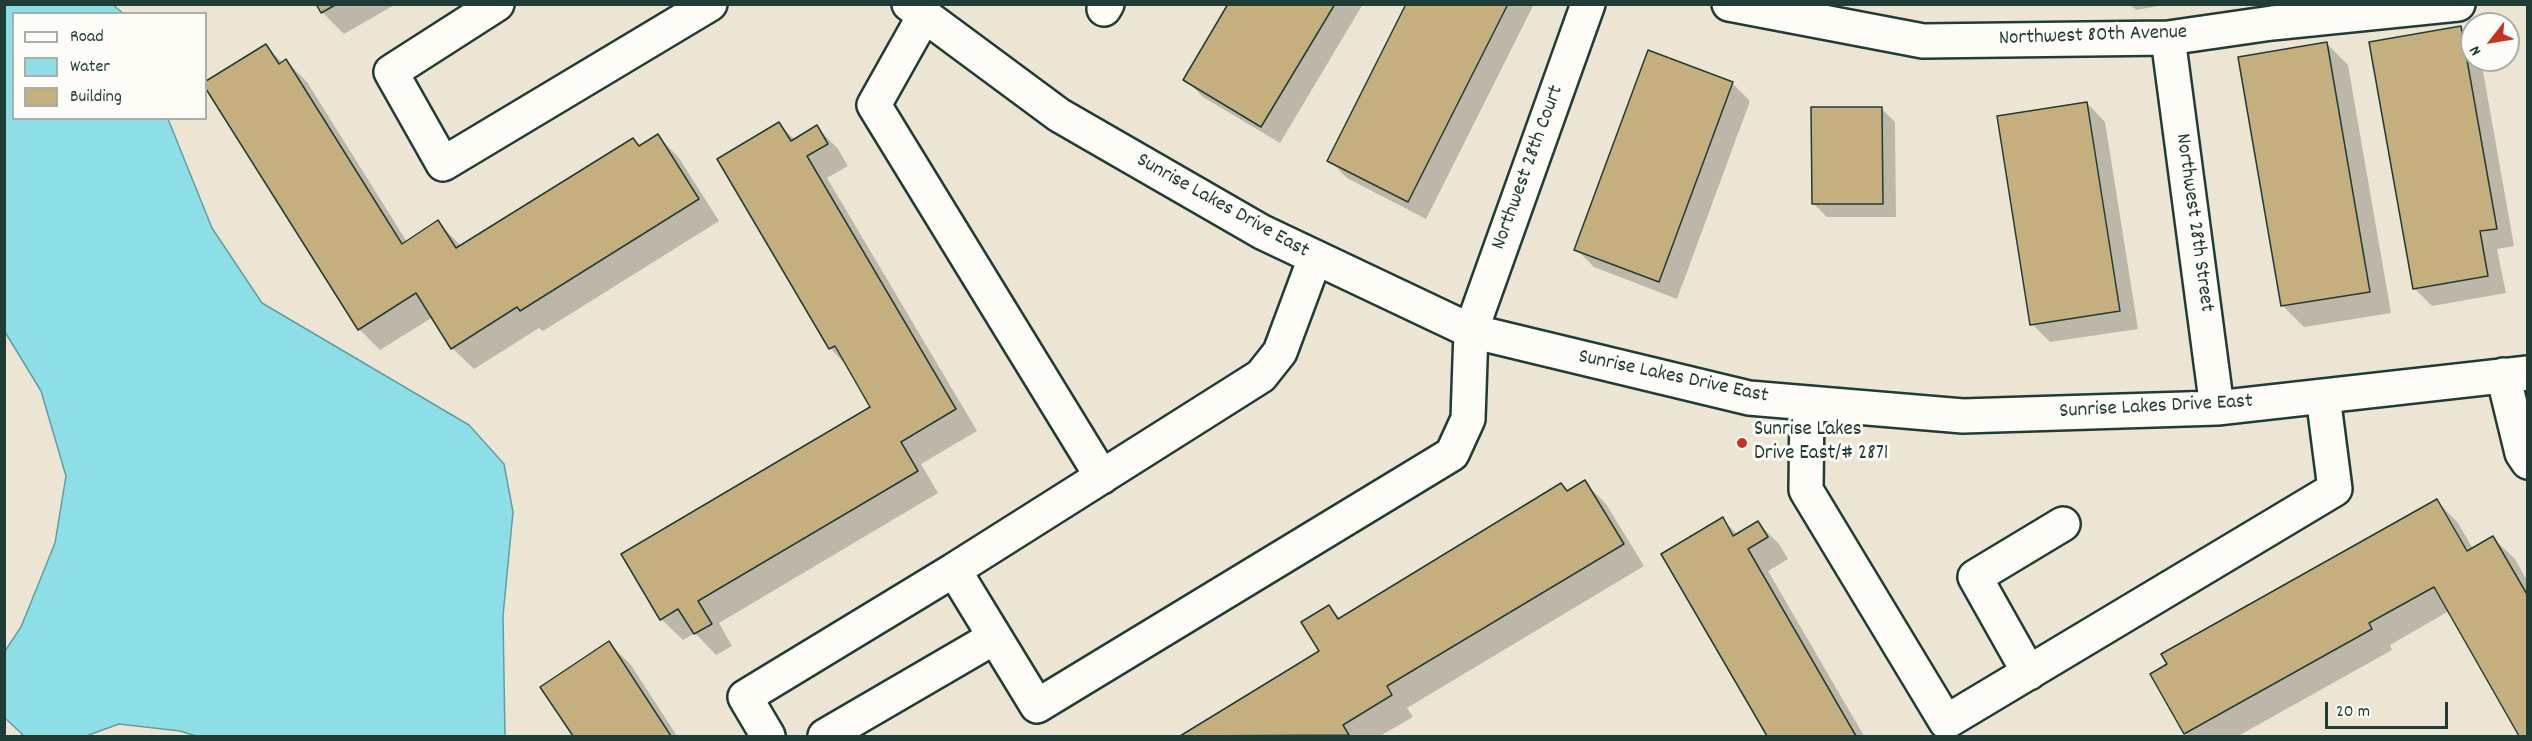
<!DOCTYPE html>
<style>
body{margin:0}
#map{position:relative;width:2532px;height:741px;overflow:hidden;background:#ece5d3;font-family:Dekko,sans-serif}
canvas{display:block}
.frame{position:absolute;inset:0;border:6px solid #1f3d34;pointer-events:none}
.legend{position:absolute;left:12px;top:12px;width:195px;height:108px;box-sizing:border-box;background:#fdfcf7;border:2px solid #a4b0a9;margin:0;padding:8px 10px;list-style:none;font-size:18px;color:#1f3d34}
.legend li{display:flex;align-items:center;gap:12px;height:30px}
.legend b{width:30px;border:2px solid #a4b0a9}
.north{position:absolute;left:2460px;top:12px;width:60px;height:60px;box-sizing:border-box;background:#fdfcf7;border:2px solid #a4b0a9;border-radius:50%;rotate:239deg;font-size:16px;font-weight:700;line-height:24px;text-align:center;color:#1f3d34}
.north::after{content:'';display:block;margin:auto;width:21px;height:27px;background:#c8321e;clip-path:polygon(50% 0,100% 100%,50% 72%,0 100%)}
.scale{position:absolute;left:2325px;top:702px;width:123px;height:27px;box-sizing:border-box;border:3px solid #1f3d34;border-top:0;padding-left:8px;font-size:18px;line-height:21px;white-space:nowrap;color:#1f3d34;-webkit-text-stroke:4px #fdfcf7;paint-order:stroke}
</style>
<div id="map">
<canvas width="2532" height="741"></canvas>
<div class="frame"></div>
<ul class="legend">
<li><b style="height:8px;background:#fdfcf7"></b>Road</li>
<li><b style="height:16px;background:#8ddee7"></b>Water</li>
<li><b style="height:16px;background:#c6af7e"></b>Building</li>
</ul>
<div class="north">N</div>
<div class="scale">20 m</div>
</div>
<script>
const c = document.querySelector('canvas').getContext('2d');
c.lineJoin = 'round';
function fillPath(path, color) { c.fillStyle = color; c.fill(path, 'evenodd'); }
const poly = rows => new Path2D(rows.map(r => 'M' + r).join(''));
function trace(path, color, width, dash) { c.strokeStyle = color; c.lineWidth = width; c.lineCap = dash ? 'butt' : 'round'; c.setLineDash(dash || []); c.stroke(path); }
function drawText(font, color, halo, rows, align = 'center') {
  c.font = font + ' Dekko,sans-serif'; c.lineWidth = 6; c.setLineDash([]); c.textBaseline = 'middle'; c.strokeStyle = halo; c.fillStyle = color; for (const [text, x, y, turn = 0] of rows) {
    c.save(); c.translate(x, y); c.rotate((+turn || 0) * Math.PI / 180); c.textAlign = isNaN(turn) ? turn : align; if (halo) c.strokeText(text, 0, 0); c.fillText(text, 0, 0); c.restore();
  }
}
const water = poly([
 [5,4,113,5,123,13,14,14,14,118,168,119,212,228,262,303,469,425,504,464,513,512,503,616,505,736,196,736,180,731,119,724,86,736,24,736,5,718,5,651,21,627,55,543,66,476,41,391,5,332,5,4]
]);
fillPath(water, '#8ddee7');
trace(water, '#619e9f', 1.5);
fillPath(poly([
 [318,4,396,4,344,34,322,12],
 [1230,4,1363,4,1280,143,1203,97,1185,79],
 [1408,4,1534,4,1426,219,1347,178,1329,160],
 [2130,4,2169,4,2136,10],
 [2461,28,2472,39,2472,60,2481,60,2514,246,2497,249,2506,293,2432,306,2414,288],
 [2327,44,2348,65,2391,313,2304,327,2283,306],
 [265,46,283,63,286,61,307,82,407,242,438,222,462,247,633,140,640,147,658,136,679,158,719,221,543,331,539,328,474,369,452,348,433,317,380,350,359,329,206,86,206,83],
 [1732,83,1750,101,1677,299,1594,267,1576,249],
 [2087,103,2105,122,2138,329,2050,342,2032,324],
 [1882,109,1895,122,1896,217,1827,217,1814,204],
 [779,124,795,140,817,127,838,149,848,166,827,178,977,431,921,464,938,493,719,623,732,646,716,655,695,633,683,640,661,619,873,407,849,368,830,348],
 [1584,482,1606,504,1644,566,1407,708,1413,717,1380,736,1182,736,1321,652,1329,607,1341,619,1561,485,1568,492],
 [2437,501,2458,523,2473,549,2493,538,2515,559,2528,582,2528,736,2520,736,2449,611,2390,645,2392,650,2238,736,2189,736,2185,733],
 [1722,519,1738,535,1758,523,1779,544,1788,559,1768,571,1864,736,1769,736,1663,554],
 [609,643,631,665,677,736,575,736,542,687]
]), '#0003');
const building = poly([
 [316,4,337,4,321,13,316,4],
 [1228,4,1335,4,1261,127,1183,80,1228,4],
 [1406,4,1508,4,1408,202,1327,161,1406,4],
 [2461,26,2497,229,2480,231,2488,276,2413,289,2369,42,2461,26],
 [2327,42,2370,292,2281,306,2238,57,2327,42],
 [266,44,279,64,286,59,402,244,438,220,456,248,633,138,639,146,658,134,699,199,520,311,517,307,451,349,416,293,358,330,206,89,206,81,266,44],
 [1648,50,1733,82,1659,282,1574,250,1648,50],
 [2087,102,2120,311,2030,325,1997,116,2087,102],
 [1811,107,1882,107,1883,204,1812,204,1811,107],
 [779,122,791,141,817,125,828,144,807,156,956,409,901,442,918,471,698,601,712,624,694,634,678,609,660,620,621,554,870,407,835,346,829,349,717,159,779,122],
 [1585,480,1624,544,1387,686,1392,695,1343,725,1349,735,1180,736,1319,651,1301,622,1329,605,1338,619,1561,483,1567,491,1585,480],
 [2437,499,2467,551,2493,536,2528,596,2528,736,2519,736,2434,587,2369,623,2372,629,2184,734,2150,674,2167,664,2161,654,2437,499],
 [1723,517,1733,536,1758,521,1768,537,1748,549,1856,736,1767,736,1661,554,1723,517],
 [609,641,671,736,573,736,540,687,609,641]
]);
fillPath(building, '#c6af7e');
trace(building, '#1f3d34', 1.5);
const minor = poly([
 [497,4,391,72,443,164,710,4],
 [909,4,1059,115,1262,232,1471,331,1749,398,1963,416,2217,408,2528,373],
 [1729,4,1923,41,2168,38,2272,23,2458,4],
 [1104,9,1107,4],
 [924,16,874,105,1102,477],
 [2168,38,2217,408],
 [1315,258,1280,352,1261,376,954,570,1037,706,1452,454,1468,419,1471,331,1588,4],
 [2503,375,2522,453,2528,462],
 [1807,403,1806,490,1946,722,2335,489,2323,396],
 [2029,673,1975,577,2063,524],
 [768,736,745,697,954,570],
 [825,736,995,637]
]);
trace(minor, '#1f3d34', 38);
trace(minor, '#fdfcf7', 33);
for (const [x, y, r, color] of [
 [1742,443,6,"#c8321e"]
]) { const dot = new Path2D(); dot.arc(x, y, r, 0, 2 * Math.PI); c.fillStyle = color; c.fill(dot); trace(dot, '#fdfcf7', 2); }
drawText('21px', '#1f3d34', '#fdfcf7', [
 ["Northwest 80th Avenue",2093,37,-2],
 ["Northwest 28th Court",1529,168,-70],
 ["Sunrise Lakes Drive East",1222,207,29],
 ["Northwest 28th Street",2193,223,82],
 ["Sunrise Lakes Drive East",1673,378,12],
 ["Sunrise Lakes Drive East",2156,408,-3]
]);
drawText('21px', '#1f3d34', '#fdfcf7', [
 ["Sunrise Lakes",1754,431],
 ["Drive East/# 2871",1754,455]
], 'left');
</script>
